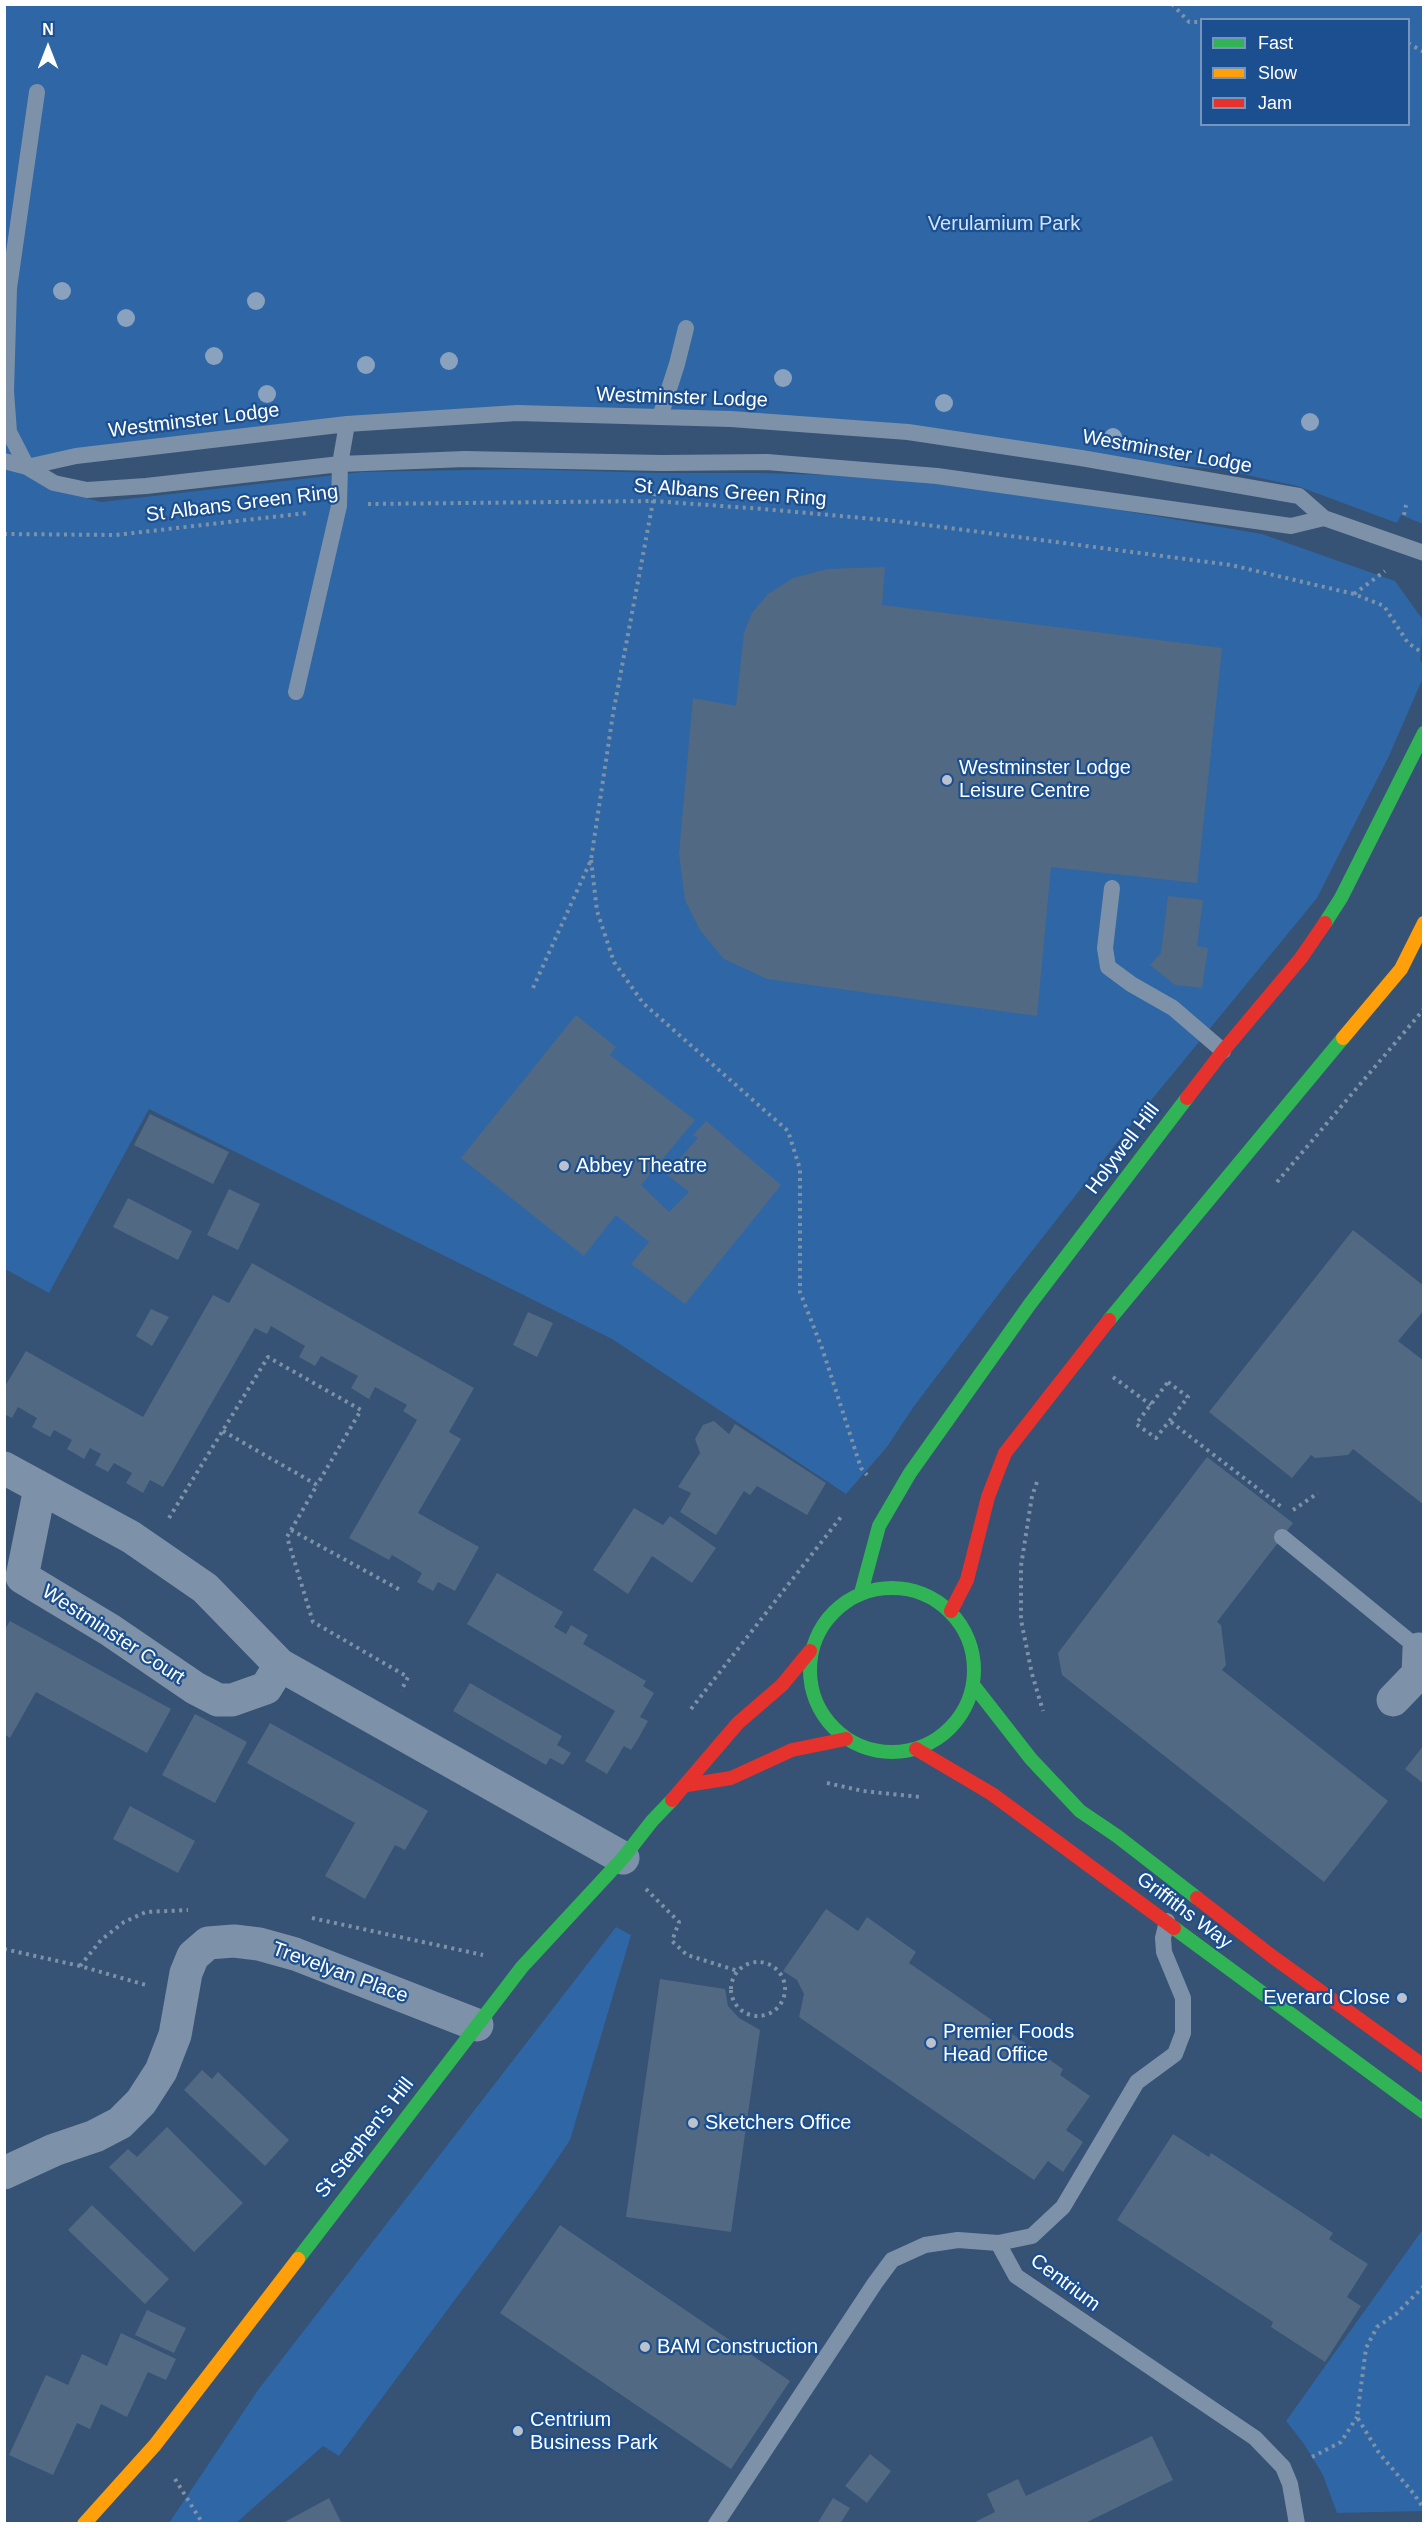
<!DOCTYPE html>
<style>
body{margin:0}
#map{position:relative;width:1428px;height:2528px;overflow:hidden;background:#365274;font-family:Helvetica,sans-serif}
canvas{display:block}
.frame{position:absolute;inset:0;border:6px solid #fff;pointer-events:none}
.legend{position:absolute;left:1200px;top:18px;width:210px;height:108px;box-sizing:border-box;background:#1b4f8f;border:2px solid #7695bc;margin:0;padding:8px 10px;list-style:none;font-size:18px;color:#fff}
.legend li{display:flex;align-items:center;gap:12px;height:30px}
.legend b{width:30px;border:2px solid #7695bc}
.north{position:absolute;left:18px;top:18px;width:60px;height:60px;-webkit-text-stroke:4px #1b4f8f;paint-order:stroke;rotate:0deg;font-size:16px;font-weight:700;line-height:24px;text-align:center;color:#fff}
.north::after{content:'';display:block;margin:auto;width:21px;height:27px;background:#fff;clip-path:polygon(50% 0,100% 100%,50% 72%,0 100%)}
</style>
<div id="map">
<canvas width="1428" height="2528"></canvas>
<div class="frame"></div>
<ul class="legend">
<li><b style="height:8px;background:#30b455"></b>Fast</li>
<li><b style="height:8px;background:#ff9f0a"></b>Slow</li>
<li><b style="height:8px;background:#e5322d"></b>Jam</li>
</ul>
<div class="north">N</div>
</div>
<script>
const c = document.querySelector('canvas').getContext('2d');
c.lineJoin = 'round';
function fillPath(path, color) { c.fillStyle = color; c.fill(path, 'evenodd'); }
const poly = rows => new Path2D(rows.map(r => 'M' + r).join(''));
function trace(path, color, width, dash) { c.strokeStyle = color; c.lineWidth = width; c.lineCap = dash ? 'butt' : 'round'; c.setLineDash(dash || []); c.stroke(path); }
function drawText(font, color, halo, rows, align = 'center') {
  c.font = font + ' Helvetica,sans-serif'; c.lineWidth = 4.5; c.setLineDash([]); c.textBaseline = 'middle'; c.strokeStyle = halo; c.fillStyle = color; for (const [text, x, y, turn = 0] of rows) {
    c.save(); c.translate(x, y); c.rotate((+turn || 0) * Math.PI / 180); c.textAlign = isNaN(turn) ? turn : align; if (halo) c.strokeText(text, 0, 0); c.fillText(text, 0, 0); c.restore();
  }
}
fillPath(poly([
 [5,5,1423,5,1423,524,1401,515,1397,523,1297,486,1219,469,1081,458,905,431,517,413,5,461],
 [1202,20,1408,20,1408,124,1202,124],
 [4,466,30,473,60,491,101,502,362,472,518,469,659,473,763,473,887,477,1048,498,1262,534,1395,581,1423,620,1420,661,1423,662,1423,678,1388,758,1317,898,1130,1126,1010,1279,912,1409,887,1447,846,1494,612,1339,149,1109,49,1293,5,1269],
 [616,1927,631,1935,570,2140,537,2189,339,2456,323,2446,236,2523,169,2523,258,2390],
 [1423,2229,1423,2511,1337,2513,1323,2475,1304,2444,1286,2421]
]), '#2f66a5');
fillPath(poly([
 [885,567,882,605,1222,648,1197,883,1051,867,1037,1016,767,979,724,959,700,930,685,900,679,854,693,698,736,706,744,633,752,613,768,594,793,578,828,569],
 [1168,896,1203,900,1197,946,1208,948,1202,988,1175,985,1150,965,1161,953],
 [576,1015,616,1047,610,1055,695,1120,641,1185,669,1212,689,1192,666,1174,698,1138,693,1135,706,1121,781,1185,685,1304,631,1264,649,1242,616,1215,584,1256,461,1158],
 [150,1114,229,1152,213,1184,134,1145],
 [229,1189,260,1204,238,1250,207,1235],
 [128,1198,192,1231,178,1260,113,1227],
 [1353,1230,1424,1286,1424,1310,1398,1341,1424,1361,1424,1505,1353,1449,1348,1455,1315,1458,1311,1455,1292,1478,1209,1412],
 [252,1263,474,1388,449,1432,461,1439,418,1513,479,1547,455,1591,438,1582,433,1591,417,1582,422,1573,392,1555,389,1560,349,1538,417,1420,403,1411,407,1405,375,1387,369,1399,351,1388,358,1376,321,1356,315,1366,299,1357,305,1346,271,1326,267,1334,255,1328,163,1487,150,1480,143,1493,126,1483,132,1473,114,1463,108,1472,95,1465,101,1454,90,1448,84,1459,67,1449,72,1440,54,1430,50,1437,32,1427,37,1418,18,1407,12,1418,4,1414,4,1388,26,1351,143,1417,213,1295,229,1303],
 [151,1309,169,1317,152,1346,136,1336],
 [528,1312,553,1323,537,1357,513,1345],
 [714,1421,729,1434,735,1424,826,1483,807,1515,757,1486,750,1495,744,1491,716,1535,680,1512,691,1493,678,1487,700,1453,695,1439,703,1425],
 [1207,1457,1293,1523,1217,1622,1221,1625,1226,1665,1222,1670,1388,1801,1324,1882,1062,1675,1058,1653],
 [634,1508,663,1525,670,1516,716,1548,692,1583,652,1556,628,1594,593,1570],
 [497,1573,563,1612,554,1627,566,1634,571,1625,588,1635,583,1644,646,1681,643,1686,654,1693,640,1717,648,1721,638,1739,631,1750,624,1746,607,1774,585,1761,615,1711,467,1624],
 [10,1621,171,1709,147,1753,36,1692,10,1738,4,1734,4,1631],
 [470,1683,562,1736,557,1745,571,1753,563,1765,550,1758,546,1765,453,1711],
 [195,1714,247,1742,215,1803,162,1775],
 [270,1723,428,1811,405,1850,395,1845,365,1899,325,1876,355,1823,247,1763],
 [1424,1745,1424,1784,1405,1769],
 [130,1806,195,1841,178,1873,113,1839],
 [826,1909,858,1931,867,1917,916,1952,909,1963,1063,2069,1060,2075,1090,2096,1066,2130,1083,2142,1063,2172,1048,2161,1034,2180,799,2017,804,1994,797,1980,783,1971],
 [660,1979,725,1989,728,2006,739,2018,760,2030,731,2232,626,2217],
 [202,2070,212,2079,218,2072,289,2140,265,2166,184,2090],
 [167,2127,243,2203,194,2252,109,2167,128,2149,137,2157],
 [1173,2134,1209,2157,1211,2153,1333,2233,1329,2239,1368,2264,1347,2297,1361,2306,1325,2362,1271,2327,1273,2322,1117,2220],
 [92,2205,169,2279,145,2304,68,2230],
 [560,2225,790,2381,731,2469,500,2313],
 [147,2310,186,2328,174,2353,135,2335],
 [121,2333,176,2359,166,2380,148,2372,127,2417,101,2404,90,2429,77,2423,53,2475,9,2455,46,2375,68,2385,82,2354,107,2366],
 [1152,2436,1173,2480,1083,2524,971,2524,995,2512,987,2494,1018,2479,1026,2496],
 [870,2454,891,2471,867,2503,845,2486],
 [329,2498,342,2524,281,2524],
 [833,2498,850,2508,840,2524,817,2524]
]), '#526984');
trace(poly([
 [1172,4,1189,22,1202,22],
 [1408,43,1424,52],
 [368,504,653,501,763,509,896,521,1231,565,1354,594,1384,606,1408,643,1424,654],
 [1404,515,1406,505],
 [4,534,116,535,307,513],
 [1424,585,1424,594],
 [1354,594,1385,571],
 [591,860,597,911,614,962,643,1003,788,1131,800,1169,800,1292,822,1348,861,1468,867,1475],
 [533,988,591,860,613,714,655,491],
 [1277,1182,1424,1009],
 [1113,1377,1151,1405],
 [1168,1382,1188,1397,1156,1438,1136,1424,1168,1382],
 [1171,1422,1283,1508],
 [223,1431,317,1485,287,1537,313,1622,408,1677,401,1691],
 [1037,1482,1032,1496,1021,1566,1021,1620,1032,1674,1043,1711],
 [1293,1510,1318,1493],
 [169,1518,268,1357,361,1410,317,1485],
 [291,1530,402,1591],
 [691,1709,841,1517],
 [827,1783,863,1791,920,1797],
 [646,1889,679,1922,672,1941,687,1955,738,1971],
 [312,1918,483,1955],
 [4,1949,80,1966,146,1985],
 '731 1989a27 27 0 1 1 54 0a27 27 0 1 1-54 0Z',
 [80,1966,101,1940,124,1922,146,1912,188,1910],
 [1424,2286,1396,2314,1377,2327,1366,2348,1357,2417,1379,2453,1414,2494,1424,2509],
 [1312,2457,1341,2442,1357,2417],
 [175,2479,203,2524]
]), '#7d92a8', 4, [3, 4.5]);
trace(poly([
 [660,417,677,364,686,328],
 [4,461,27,467,54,483,87,490,146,486,340,464,465,459,661,463,767,462,937,476,1291,526,1324,518],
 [27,467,76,456,347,424,517,413,731,419,908,432,1081,458,1299,496,1324,518,1424,553],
 [27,467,9,432,6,391,9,288,37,92],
 [296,692,339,506,340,464,347,424],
 [1112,888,1105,948,1108,967,1131,984,1173,1008,1223,1051],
 [1282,1537,1419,1649],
 [998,2243,1016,2276,1255,2438,1283,2467,1290,2484,1297,2524],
 [716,2524,875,2283,892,2260,925,2245,958,2240,998,2243,1032,2236,1063,2207,1137,2082,1175,2054,1183,2033,1183,1998,1164,1952,1163,1938,1167,1921]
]), '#7d92a8', 16);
trace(poly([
 [4,1468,131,1537,205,1588,280,1665,623,1858],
 [40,1488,22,1577,110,1630,195,1688,218,1700,232,1700,266,1688,280,1665],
 [1393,1700,1418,1674,1419,1649],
 [4,2173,54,2150,95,2136,120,2123,141,2102,161,2071,175,2035,186,1973,193,1956,208,1943,234,1941,259,1944,295,1954,477,2025]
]), '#7d92a8', 33);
trace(poly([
 [1325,923,1341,898,1424,733],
 [1109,1320,1343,1038],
 '810 1670a82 82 0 1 1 164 0a82 82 0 1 1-164 0Z',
 [861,1593,879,1526,910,1473,1030,1304,1187,1098],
 [974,1686,1031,1759,1080,1811,1117,1836,1197,1898],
 [1174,1928,1424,2112],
 [298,2259,522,1967,623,1858,652,1821,672,1800]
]), '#30b455', 14);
trace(poly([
 [1343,1038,1401,969,1424,923],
 [84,2524,155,2445,298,2259]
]), '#ff9f0a', 14);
trace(poly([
 [1187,1098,1223,1051,1301,958,1325,923],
 [951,1611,967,1580,988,1497,1005,1453,1109,1320],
 [916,1749,992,1794,1174,1928],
 [687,1785,731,1778,792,1750,846,1739],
 [672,1800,738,1723,782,1685,810,1651],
 [1197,1898,1273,1957,1424,2066]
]), '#e5322d', 14);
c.fillStyle = '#8aa2be';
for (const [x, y] of [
 [62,291],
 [256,301],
 [126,318],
 [214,356],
 [449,361],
 [366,365],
 [783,378],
 [267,394],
 [944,403],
 [1310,422],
 [1113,437]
]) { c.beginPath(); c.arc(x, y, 9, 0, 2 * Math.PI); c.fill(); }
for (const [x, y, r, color] of [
 [947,780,6,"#b9c2ce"],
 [564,1166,6,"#b9c2ce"],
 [1402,1998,6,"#b9c2ce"],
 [931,2043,6,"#b9c2ce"],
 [693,2123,6,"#b9c2ce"],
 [645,2347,6,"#b9c2ce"],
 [518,2431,6,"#b9c2ce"]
]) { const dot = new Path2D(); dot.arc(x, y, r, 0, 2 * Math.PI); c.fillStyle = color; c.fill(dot); trace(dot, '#1b4f8f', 2); }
drawText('20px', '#cfe3fa', '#1b4f8f', [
 ["Verulamium Park",1004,224]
]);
drawText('20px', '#fff', '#1b4f8f', [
 ["Westminster Lodge",682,398,2],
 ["Westminster Lodge",194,421,-7],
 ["Westminster Lodge",1167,452,10],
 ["St Albans Green Ring",730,493,4],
 ["St Albans Green Ring",242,504,-7],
 ["Holywell Hill",1123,1149,-53],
 ["Westminster Court",113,1635,33],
 ["Griffiths Way",1184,1911,37],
 ["Trevelyan Place",340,1973,20],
 ["St Stephen's Hill",365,2138,-52],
 ["Centrium",1065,2283,37]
]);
drawText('20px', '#fff', '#1b4f8f', [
 ["Westminster Lodge",959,768],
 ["Leisure Centre",959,791],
 ["Abbey Theatre",576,1166],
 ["Everard Close",1390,1998,"right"],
 ["Premier Foods",943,2032],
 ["Head Office",943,2055],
 ["Sketchers Office",705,2123],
 ["BAM Construction",657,2347],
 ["Centrium",530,2420],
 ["Business Park",530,2443]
], 'left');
</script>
